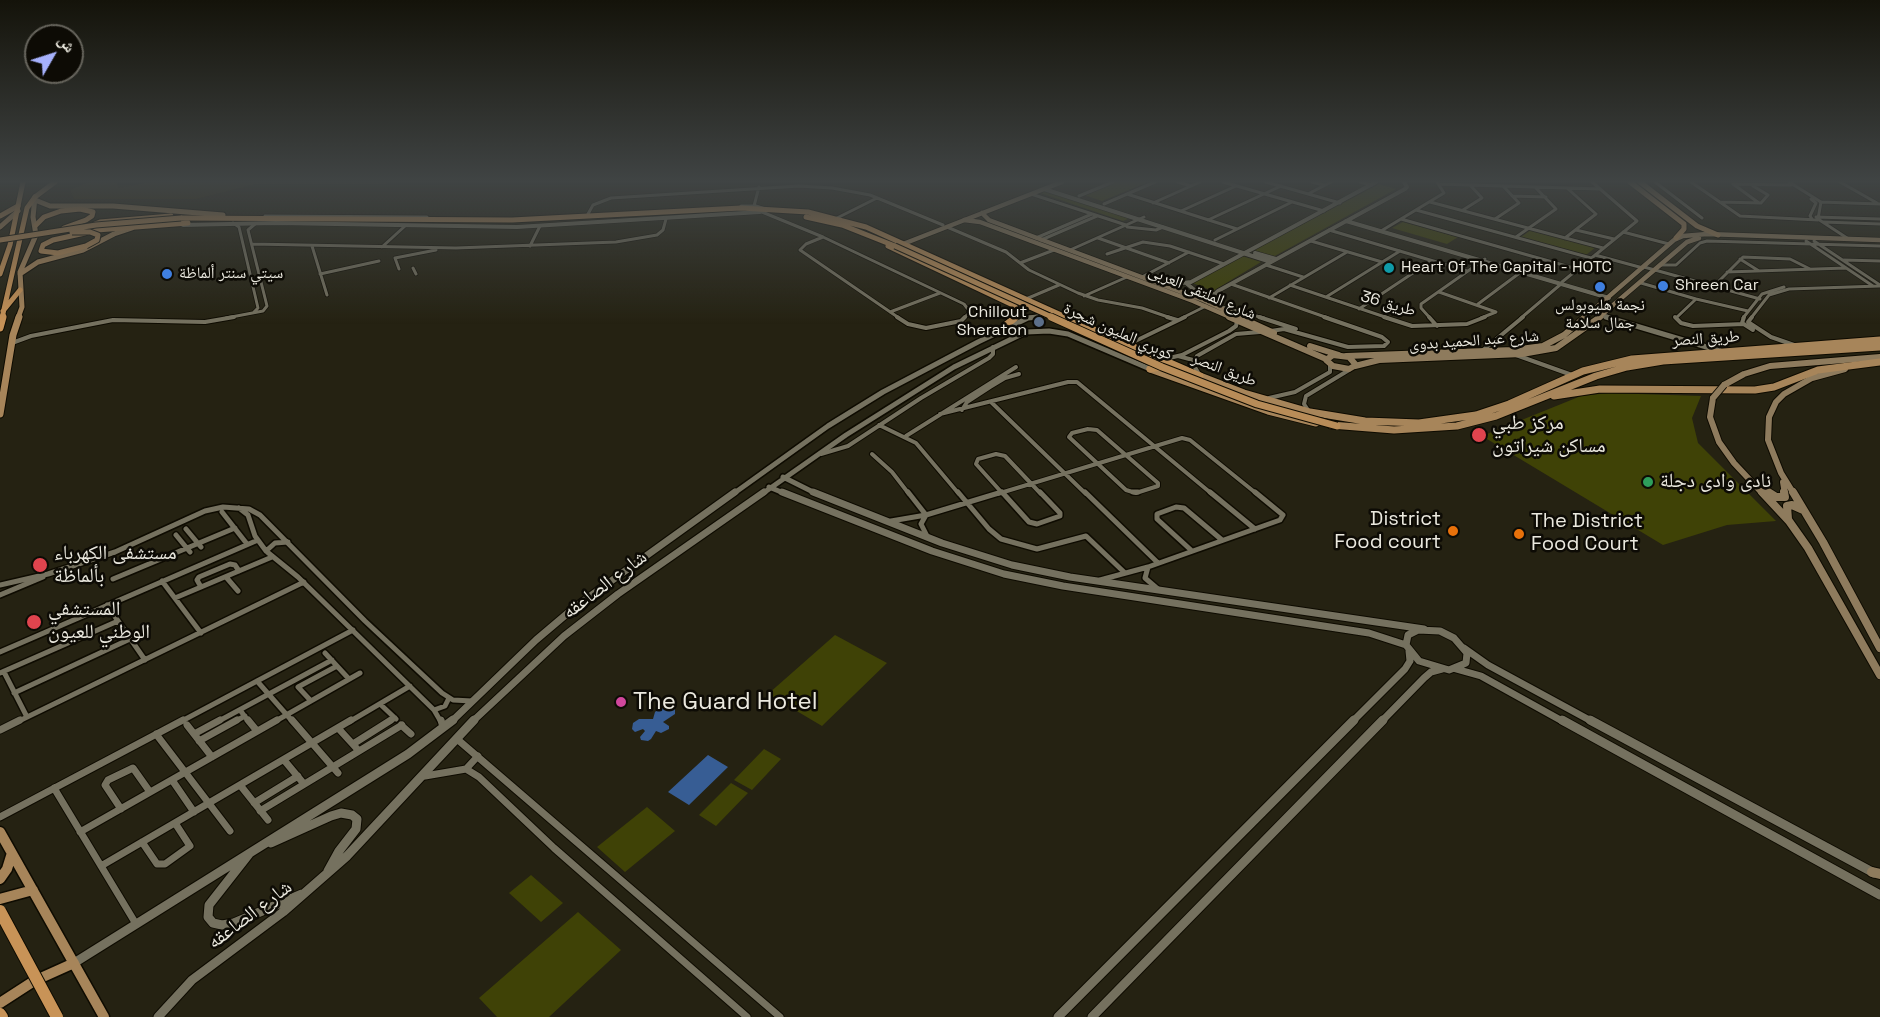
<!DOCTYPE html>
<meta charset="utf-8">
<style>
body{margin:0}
#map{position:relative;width:1880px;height:1017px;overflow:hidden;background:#252212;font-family:"Space Grotesk","Noto Naskh Arabic",sans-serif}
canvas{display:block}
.north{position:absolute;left:24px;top:24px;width:60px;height:60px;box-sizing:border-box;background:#0d0b05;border:2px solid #66645c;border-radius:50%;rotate:51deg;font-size:16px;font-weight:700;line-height:24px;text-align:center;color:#ebe9df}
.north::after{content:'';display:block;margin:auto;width:21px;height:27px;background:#a6b1fc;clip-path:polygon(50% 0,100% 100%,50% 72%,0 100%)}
</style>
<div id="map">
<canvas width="1880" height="1017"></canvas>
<div class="north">ش</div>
</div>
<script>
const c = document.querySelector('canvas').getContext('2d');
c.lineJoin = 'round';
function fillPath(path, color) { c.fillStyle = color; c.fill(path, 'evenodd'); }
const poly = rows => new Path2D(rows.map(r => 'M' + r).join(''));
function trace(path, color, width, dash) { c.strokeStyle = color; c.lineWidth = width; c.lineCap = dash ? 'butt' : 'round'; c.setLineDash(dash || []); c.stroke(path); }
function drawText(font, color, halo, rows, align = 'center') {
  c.font = font + ' "Space Grotesk","Noto Naskh Arabic",sans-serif'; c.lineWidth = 5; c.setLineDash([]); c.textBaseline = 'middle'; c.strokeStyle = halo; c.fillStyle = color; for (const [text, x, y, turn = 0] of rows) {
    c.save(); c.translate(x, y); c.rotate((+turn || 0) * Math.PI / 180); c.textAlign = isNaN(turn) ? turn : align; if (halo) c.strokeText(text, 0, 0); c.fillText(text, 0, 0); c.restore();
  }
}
fillPath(poly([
 [1116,182,1148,182,1102,201,1084,195],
 [1379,184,1396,189,1273,257,1254,250],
 [1048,190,1130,218,1123,221,1040,193],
 [1403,222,1458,237,1447,244,1392,228],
 [1531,230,1596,247,1586,255,1521,237],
 [1242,256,1261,262,1213,291,1190,282],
 [1608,393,1701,396,1692,418,1698,443,1776,521,1727,525,1663,545,1482,436,1581,396],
 [835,635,887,663,822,726,768,694],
 [764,749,781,759,752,790,734,780],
 [731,783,748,793,716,826,699,815],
 [647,807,675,831,625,872,597,847],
 [531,875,563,903,541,922,509,893],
 [578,912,621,950,549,1017,497,1017,479,998]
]), '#3f4206');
fillPath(poly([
 [89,182,116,182,119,188,150,182,391,182,385,184,255,184,197,199,74,199,70,190]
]), '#312807');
fillPath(poly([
 [663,705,675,709,675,714,663,722,669,726,669,729,661,733,656,731,651,739,648,741,641,740,640,737,645,731,643,729,635,732,632,729,633,723,639,719,653,719,655,712],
 [708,755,728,767,689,805,668,792]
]), '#375d94');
const minorFar3 = poly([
 [1178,182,1191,186],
 [1223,182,1324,211],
 [1266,182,1340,203],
 [1312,182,1324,185],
 [1360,182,1372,185],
 [1655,182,1702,218],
 [1691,182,1740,216,1818,220],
 [1789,182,1821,202,1818,219,1847,238],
 [1840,182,1877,203],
 [1439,184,1600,189],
 [1031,194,1126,225],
 [1127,194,1237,229],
 [1308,194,1331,182],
 [1079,196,1113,182],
 [1512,196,1546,197],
 [1811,199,1816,203,1810,216,1812,219],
 [1430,202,1603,248],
 [1720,202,1761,203,1768,195,1753,186],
 [1820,202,1880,204],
 [1153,203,1200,182],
 [1759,203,1733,184,1791,185],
 [1104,204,1155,182],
 [741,206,756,206,765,209],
 [754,206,759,187],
 [1416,210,1591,258],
 [1463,210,1482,198,1470,185],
 [1181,211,1236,186],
 [762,212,823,237],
 [588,214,593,205,611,198,799,186,832,188,870,195,943,225],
 [265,216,427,217],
 [1816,217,1880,219],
 [837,218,877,198],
 [1401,219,1577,269],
 [1495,219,1519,203,1503,186],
 [1208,220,1281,186],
 [1823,222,1880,224],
 [233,223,239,227,258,308,254,312],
 [947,227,1006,252,1029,270,1078,293,1098,300,1142,308,1171,318],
 [1127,227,1156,230,1163,227],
 [1329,230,1467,271],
 [1576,230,1614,239],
 [1381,231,1444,193,1437,182],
 [1623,232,1669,244],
 [1516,237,1556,209,1535,187],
 [1036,238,1092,214],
 [1098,238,1169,263],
 [1565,238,1596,214,1567,188],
 [1041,240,1097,216],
 [1215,240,1292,202],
 [1311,241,1382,262],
 [1806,241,1873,286],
 [1814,241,1880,285],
 [252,244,456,248,616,242,657,235,663,230,666,219],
 [312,246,327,295],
 [530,246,540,226],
 [382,247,405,226],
 [1070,250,1144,217],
 [1107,254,1143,242,1170,246,1224,264],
 [1595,255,1643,268],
 [1740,259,1759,271],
 [1844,260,1880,261],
 [1020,263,1054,250],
 [1266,265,1303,277],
 [1661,265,1676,265,1700,243,1707,241,1880,246],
 [1644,267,1760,299],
 [413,268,416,274],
 [399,269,395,258,436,250],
 [1727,272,1846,268],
 [320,274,379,261],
 [1142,277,1189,252],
 [1562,282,1637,221,1592,182],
 [1641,283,1696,299],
 [1231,284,1328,318],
 [1290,285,1388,318],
 [1714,286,1743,257,1790,259,1810,269],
 [1439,292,1496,312,1481,318],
 [1084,296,1127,277],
 [1326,297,1400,251],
 [1269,298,1347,252],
 [1026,299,1059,285],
 [1478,304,1521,272],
 [1218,306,1264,318],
 [1359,309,1431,261],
 [890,312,940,293],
 [226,318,263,311,267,306,248,230,255,224],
 [899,318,800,250,806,244,823,237,964,304,970,312,964,318],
 [1182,318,1206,306],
 [1430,318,1421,308,1421,304,1485,259],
 [1521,318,1561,284],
 [1676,318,1696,299,1748,311],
 [1743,318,1762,294,1784,287],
 [1751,318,1769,295,1789,289,1880,286]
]);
const minorFar2 = poly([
 [897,317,908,324,926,328,961,321,965,317],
 [1167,317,1177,320],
 [1259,317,1296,329],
 [1384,317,1412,326,1467,324,1485,317],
 [1429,317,1437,326],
 [1675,317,1681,323,1693,326,1744,324],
 [1744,317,1742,323,1753,330],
 [1752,317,1748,322,1771,337,1794,345],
 [1271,331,1284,329,1348,347,1384,346,1388,342,1382,337,1324,317],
 [12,343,31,336,113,320,205,322,234,317],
 [1127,345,1185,317],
 [1482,351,1523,317],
 [1516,355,1572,375],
 [1178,356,1193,360],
 [1165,359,1182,355,1229,331,1236,326,1237,321],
 [1199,374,1193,364,1197,356,1236,334,1260,332],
 [1269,398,1295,392,1330,372,1330,365],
 [991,402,1086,494],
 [962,410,967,402,990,387,1005,378,1019,374],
 [1308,410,1304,404,1306,396,1349,370],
 [940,414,1068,382,1077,382,1212,494],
 [879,425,916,443,959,494],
 [1088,429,1097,430,1158,483,1158,486,1136,493,1126,490,1069,437,1072,433,1088,429],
 [906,436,1016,367],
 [821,454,848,446,921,398,989,358,993,354,993,347],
 [872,454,892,472,909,494],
 [997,494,1182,438,1190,440,1257,494],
 [1003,494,976,464,978,459,996,454,1005,456,1041,494]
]);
const minorFar1 = poly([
 [908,492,926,515],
 [958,492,989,529,1001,539,1037,549,1086,536,1125,573],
 [1002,492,1029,522,1037,524,1060,516,1060,513,1040,492],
 [1085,492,1157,562],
 [1133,492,1138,492],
 [1210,492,1255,529],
 [239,508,248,515,255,536,266,551,298,577,434,710,441,722],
 [222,512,247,544],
 [926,515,921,524,927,536],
 [891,521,926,515,1002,492],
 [186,529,201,547],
 [176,535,190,552],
 [266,551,275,543,288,542],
 [1192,551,1157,519,1157,514,1176,507,1184,508,1222,540],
 [1148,567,1145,578,1159,590],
 [226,577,238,591],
 [113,579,235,528],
 [1100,580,1148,567,1280,520,1283,515,1255,492],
 [162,581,201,633],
 [0,585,48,574,115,552,205,511,223,507,249,509,260,515,365,621,442,693,453,700,472,701],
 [201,587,197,580,199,577,230,564,235,565,239,571],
 [0,595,43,577],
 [175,598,272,557],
 [107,605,145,660],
 [0,652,258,540],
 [325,653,349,679],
 [4,672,27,717],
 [0,673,118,621],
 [257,681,293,722],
 [298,687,337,666],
 [298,687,311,701],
 [14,693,130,639],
 [380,704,396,719],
 [240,710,249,722],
 [434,710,445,706,449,698],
 [17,722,304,582],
 [180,722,353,630],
 [217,722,332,660],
 [234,722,245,716],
 [274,722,360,673],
 [349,722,410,686],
 [389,722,395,718]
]);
const minor = poly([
 [248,720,257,731],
 [292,720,338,773],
 [441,720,443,727],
 [187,725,212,757],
 [401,725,411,734],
 [338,728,359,751],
 [0,730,20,720],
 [156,734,230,831],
 [194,734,220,720],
 [457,739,780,1017],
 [199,741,237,720],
 [353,744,391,720],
 [284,760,304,784],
 [466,769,478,756],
 [425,776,466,769,479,777,554,848,747,1017],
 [172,780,194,812],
 [240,785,268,820],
 [54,788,136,924],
 [254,803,298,776],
 [121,809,105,785,108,780,133,768,150,792],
 [260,811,402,725],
 [0,817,183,720],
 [80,832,277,720],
 [142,842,157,864,165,864,190,846,175,823],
 [101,866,351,720]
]);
const tertiaryFar3 = poly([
 [1044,189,1271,262],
 [1346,221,1609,298],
 [183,225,276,223,517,227,760,212],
 [1255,253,1276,259],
 [1186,283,1197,292,1214,294],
 [1165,285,1191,282,1376,182],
 [1213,303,1213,296,1218,291,1405,189,1407,187,1404,182],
 [1601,315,1611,318],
 [1028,318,1049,315]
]);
const tertiaryFar2 = poly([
 [1606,317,1720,351],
 [783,477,817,494],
 [769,487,786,494],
 [733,494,828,426,883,392,978,342,1028,318,1038,317],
 [762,494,846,435,954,367,1026,332,1049,331,1068,334,1150,369]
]);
const tertiaryFar1 = poly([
 [782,492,932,551,1004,574,1063,586,1369,633,1406,645],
 [813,492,942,543,1012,565,1070,577,1424,629],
 [1418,630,1440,631,1454,638,1467,653,1466,663,1449,670,1419,661,1406,645,1408,635,1418,630],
 [1464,648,1488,665,1593,722],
 [1456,669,1481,676,1564,722],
 [451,722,536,640,575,607,735,492],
 [472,722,564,636,618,594,764,492],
 [1352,722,1405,669,1410,661,1409,651],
 [1381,722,1424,678,1431,672,1442,669]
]);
const tertiary = poly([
 [1562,720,1880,895],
 [1590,720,1874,873],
 [271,843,331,816,341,813,352,815,357,819,356,829,339,851,328,871],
 [249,854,209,905,208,917,213,923,222,925,234,923,302,894],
 [74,963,408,754,453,720],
 [158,1017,192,980,283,912,347,856,474,720],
 [1058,1017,1354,720],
 [1092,1017,1383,720]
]);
const secondaryFar3 = poly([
 [982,213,989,220,1203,300,1242,318],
 [964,220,980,222,1193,301,1232,318],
 [903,244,1062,182],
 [1584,318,1674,240,1683,236,1707,234,1880,240],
 [1598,318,1687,242,1699,238]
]);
const secondaryFar2 = poly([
 [1229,317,1326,359],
 [1239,317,1274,333],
 [1310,346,1339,355],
 [1333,355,1349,357,1356,365,1349,369,1333,366,1326,360,1333,355],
 [1346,356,1513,350,1543,346,1564,335,1585,317],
 [1355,366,1379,360,1522,354,1556,348,1600,317],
 [1724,385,1744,374,1770,366,1880,357],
 [1713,398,1710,417,1719,442,1734,463,1763,494],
 [1783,482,1785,494],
 [1765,490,1771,494],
 [1794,494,1781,473,1768,440,1769,417,1776,402,1784,394,1812,378,1845,369]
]);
const secondaryFar1 = poly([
 [1762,492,1789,521,1808,548,1880,675],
 [1768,492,1776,497,1785,497,1784,492],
 [1793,492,1823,542,1880,648],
 [1788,519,1787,506,1792,505,1801,509]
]);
const secondary = poly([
 [1872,872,1880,874]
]);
const primaryFar2 = poly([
 [1630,182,1684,224,1684,229,1676,238],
 [1640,182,1697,226,1718,235],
 [35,200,50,206,113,206,223,215],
 [0,227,18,211],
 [20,274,38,262,83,250,114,234,132,228],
 [18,318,22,307,20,272,36,235,33,217,35,197]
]);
const primaryFar1 = poly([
 [1150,369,1268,411,1316,423],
 [1200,376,1244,393,1310,412,1365,421,1419,423,1476,415,1509,404,1583,371,1632,359,1880,340],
 [1554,396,1600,389,1755,390,1774,387,1818,370,1880,362],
 [0,414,13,335,19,317],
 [1331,425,1394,430,1457,426,1496,416,1596,376,1627,367,1663,361,1880,347]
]);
const primary = poly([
 [0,832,104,1017],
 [0,879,7,869,11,856],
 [0,899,33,890],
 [0,1003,34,981,74,963]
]);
const trunkFar1 = poly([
 [35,197,55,182],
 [0,216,18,206,23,182],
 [171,216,100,222,85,228,97,230,188,223],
 [806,217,842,225,895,246],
 [181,218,512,220,741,208,808,212,866,227,1068,318],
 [36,225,44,217,61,211,80,209,93,212,92,216,86,220,64,228],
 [85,233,53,240,43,245,41,251,58,253,86,246],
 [888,246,1015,306,1018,315,1014,318]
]);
const trunk = poly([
 [1064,317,1200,376],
 [1007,328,1006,325,1016,317],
 [1150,369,1159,367,1161,361]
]);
const motorwayFar2 = poly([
 [0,274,10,245,18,206],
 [3,311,20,290],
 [2,318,27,208,35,197]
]);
const motorwayFar1 = poly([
 [0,328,3,317]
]);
const motorway = poly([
 [0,1014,2,1017]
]);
trace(minorFar3, '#0e0b01', 4.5);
trace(minorFar2, '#0e0b01', 6);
trace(minorFar1, '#0e0b01', 8);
trace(minor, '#0e0b01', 9);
trace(tertiaryFar3, '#0e0b01', 5);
trace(tertiaryFar2, '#0e0b01', 8);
trace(tertiaryFar1, '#0e0b01', 9);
trace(tertiary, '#0e0b01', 11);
trace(secondaryFar3, '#0e0b01', 6);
trace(secondaryFar2, '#0e0b01', 8);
trace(secondaryFar1, '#0e0b01', 10);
trace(secondary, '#0e0b01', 12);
trace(primaryFar2, '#0e0b01', 7);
trace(primaryFar1, '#0e0b01', 9);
trace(primary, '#0e0b01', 13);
trace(trunkFar1, '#0e0b01', 7);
trace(trunk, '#0e0b01', 9);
trace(motorwayFar2, '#0e0b01', 7);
trace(motorwayFar1, '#0e0b01', 9);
trace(motorway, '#0e0b01', 14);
trace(minorFar3, '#75715f', 3);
trace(minorFar2, '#75715f', 4);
trace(minorFar1, '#75715f', 5);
trace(minor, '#75715f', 7);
trace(tertiaryFar3, '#75715f', 4);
trace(tertiaryFar2, '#75715f', 5);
trace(tertiaryFar1, '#75715f', 7);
trace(tertiary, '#75715f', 9);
trace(secondaryFar3, '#8e7b5d', 4.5);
trace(secondaryFar2, '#8e7b5d', 6);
trace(secondaryFar1, '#8e7b5d', 8);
trace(secondary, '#8e7b5d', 10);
trace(primaryFar2, '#a7855a', 5);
trace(primaryFar1, '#a7855a', 7);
trace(primary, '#a7855a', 10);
trace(trunkFar1, '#b88c58', 5);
trace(trunk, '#b88c58', 7);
trace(motorwayFar2, '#c89357', 5);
trace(motorwayFar1, '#c89357', 7);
trace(motorway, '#c89357', 12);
const secondaryBridge = poly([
 [1713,398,1724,385]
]);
const trunkBridgeFar1 = poly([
 [72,232,90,232,98,235,97,240,86,246],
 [0,240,96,225,181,218],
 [895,246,1054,318]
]);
const trunkBridge = poly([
 [1051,317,1162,367,1257,404,1337,426]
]);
const motorwayBridge = poly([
 [0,911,57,1017]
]);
trace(secondaryBridge, '#0e0b01', 8, []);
trace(trunkBridgeFar1, '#0e0b01', 7, []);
trace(trunkBridge, '#0e0b01', 9, []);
trace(motorwayBridge, '#0e0b01', 14, []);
trace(secondaryBridge, '#8e7b5d', 6);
trace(trunkBridgeFar1, '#b88c58', 5);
trace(trunkBridge, '#b88c58', 7);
trace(motorwayBridge, '#c89357', 12);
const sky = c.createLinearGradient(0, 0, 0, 324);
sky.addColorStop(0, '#14130a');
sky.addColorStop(0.56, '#404444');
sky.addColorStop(1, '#40444400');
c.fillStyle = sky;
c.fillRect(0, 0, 1880, 324);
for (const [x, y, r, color] of [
 [1389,268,6,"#0f9aa8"],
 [167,274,6,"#3f7fe0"],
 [1663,286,6,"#3f7fe0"],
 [1600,287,6,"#3f7fe0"],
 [1039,322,6,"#5c6f8a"],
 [1479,435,8,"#e0444e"],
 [1648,482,6,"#2e9e5b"],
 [1453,531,6,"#e8710a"],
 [1519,534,6,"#e8710a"],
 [40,565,8,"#e0444e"],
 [34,622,8,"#e0444e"],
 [621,702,6,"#d1479c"]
]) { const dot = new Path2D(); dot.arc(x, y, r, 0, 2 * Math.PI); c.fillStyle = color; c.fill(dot); trace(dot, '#0d0b05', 2); }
drawText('16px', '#ebe9df', '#0d0b05', [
 ["Heart Of The Capital - HOTC",1401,268],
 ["سيتي سنتر ألماظة",179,274],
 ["Shreen Car",1675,286],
 ["نجمة هليوبولس",1600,306,"center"],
 ["جمال سلامة",1600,324,"center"],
 ["Chillout",1027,313,"right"],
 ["Sheraton",1027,331,"right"]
], 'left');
drawText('16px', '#ebe9df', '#0d0b05', [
 ["شارع الملتقى العربى",1202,293,23],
 ["طريق 36",1388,304,16],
 ["كوبري المليون شجرة",1118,332,24],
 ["طريق النصر",1706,339,-4],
 ["شارع عبد الحميد بدوى",1474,341,-4],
 ["طريق النصر",1224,370,21]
]);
drawText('20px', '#ebe9df', '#0d0b05', [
 ["مركز طبي",1492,424],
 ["مساكن شيراتون",1492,447],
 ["نادى وادى دجلة",1660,482],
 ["District",1441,520,"right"],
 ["Food court",1441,543,"right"],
 ["The District",1531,522],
 ["Food Court",1531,545],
 ["مستشفى الكهرباء",54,554],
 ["بألماظة",54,577],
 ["المستشفي",48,610],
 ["الوطني للعيون",48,633]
], 'left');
drawText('20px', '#ebe9df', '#0d0b05', [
 ["شارع الصاعقه",605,585,-37],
 ["شارع الصاعقه",250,915,-37]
]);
drawText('24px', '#ebe9df', '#0d0b05', [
 ["The Guard Hotel",633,702]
], 'left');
</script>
